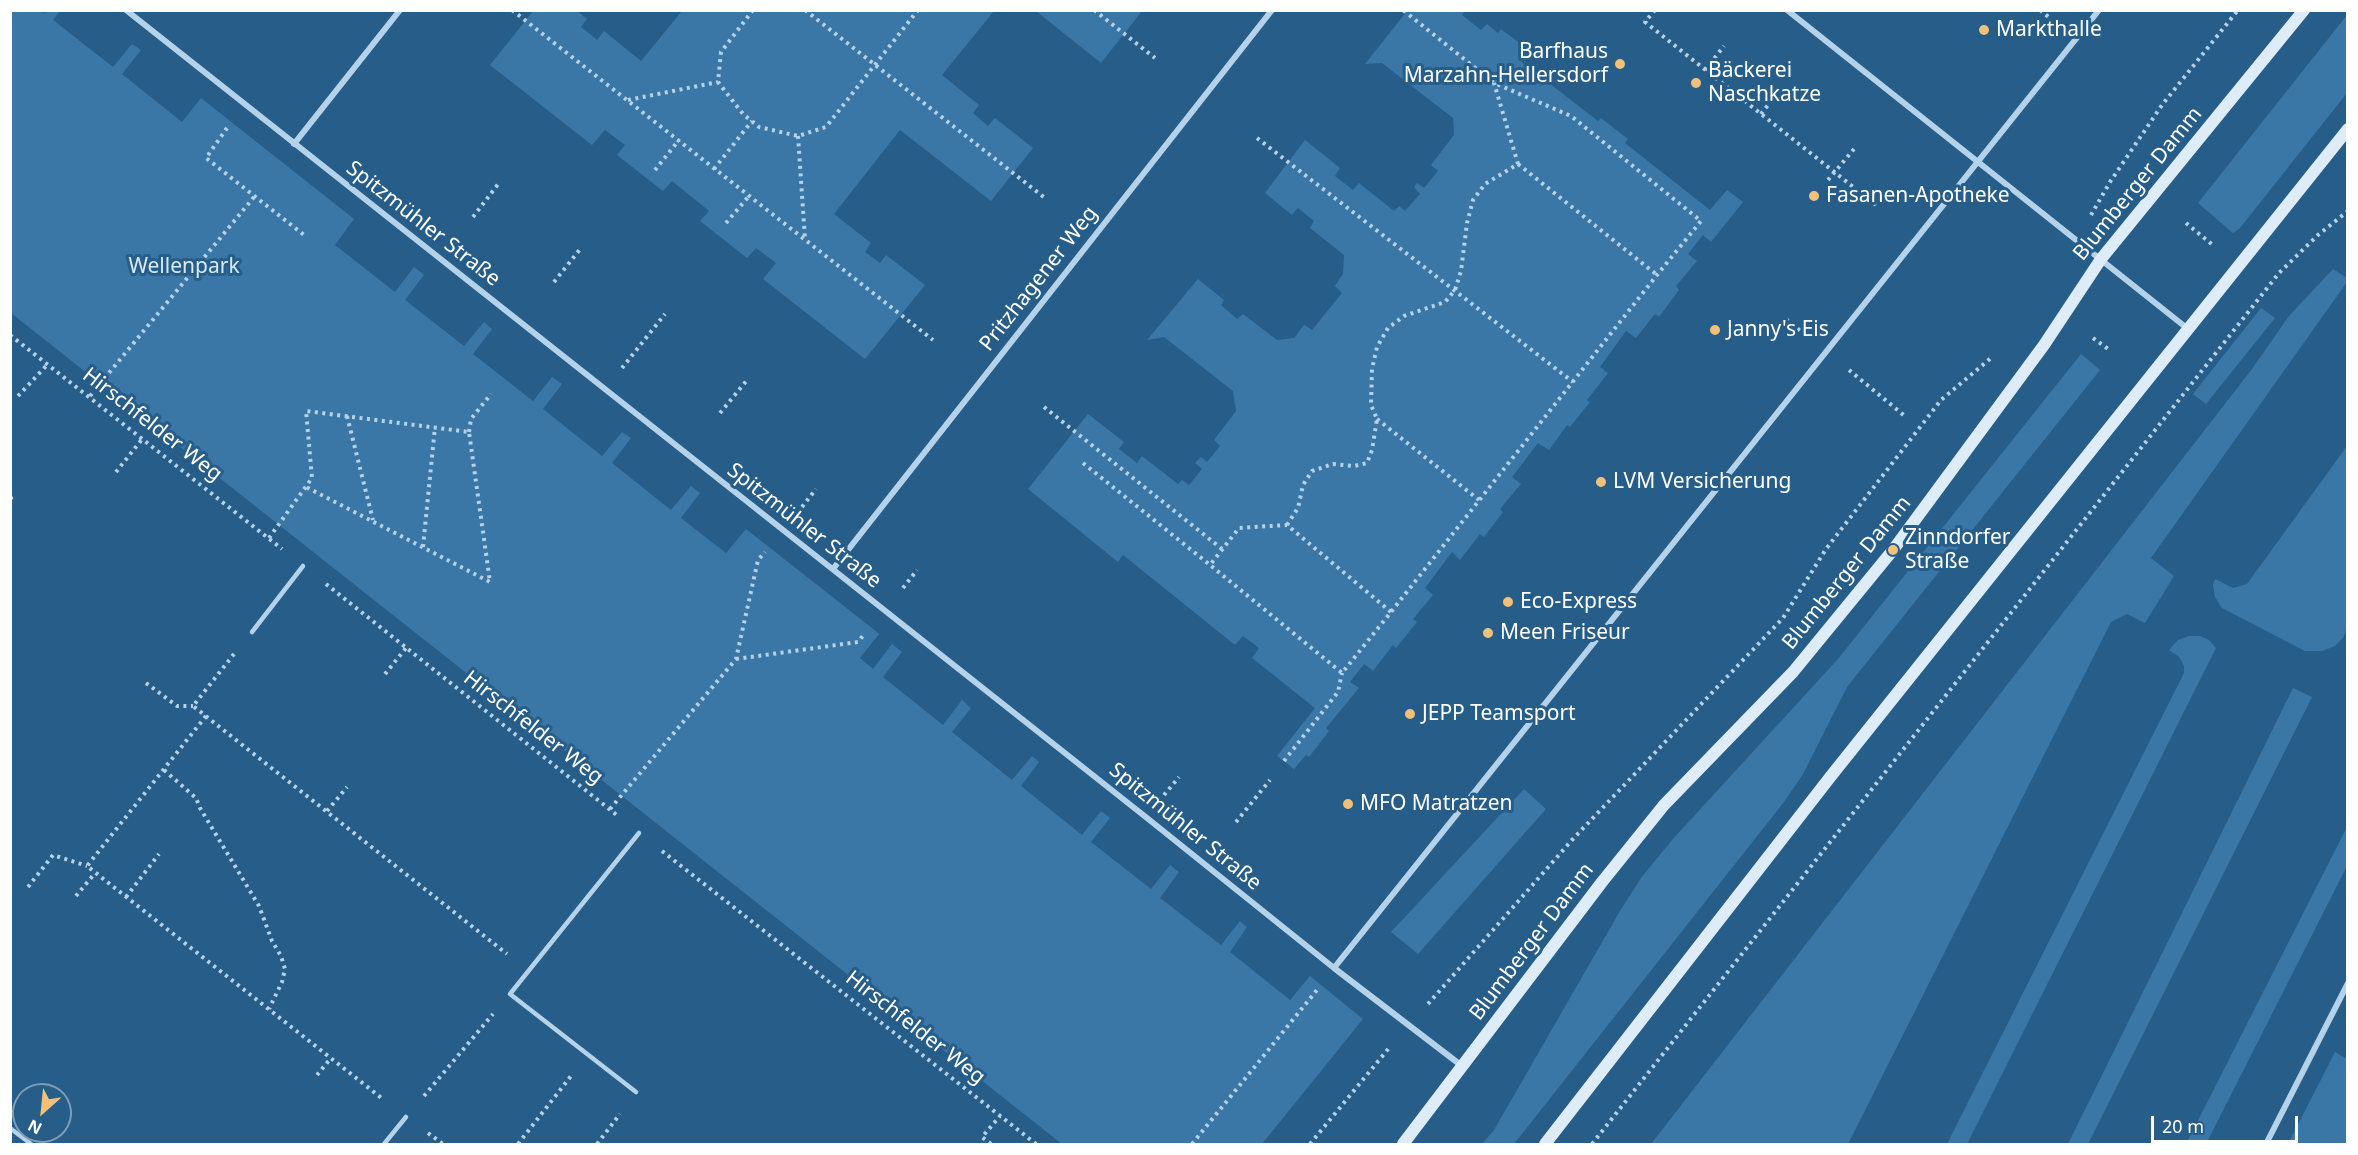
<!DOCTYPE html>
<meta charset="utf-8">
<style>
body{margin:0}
#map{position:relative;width:2358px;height:1155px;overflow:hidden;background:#275d89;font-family:"Noto Sans",sans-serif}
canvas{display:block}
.frame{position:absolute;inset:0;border:12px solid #fff;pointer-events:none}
.north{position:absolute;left:12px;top:1083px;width:60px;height:60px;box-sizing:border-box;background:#275d89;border:2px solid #7d9eb8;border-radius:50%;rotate:207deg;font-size:16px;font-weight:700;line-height:24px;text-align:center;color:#fff}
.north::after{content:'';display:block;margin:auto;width:21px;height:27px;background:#f2c179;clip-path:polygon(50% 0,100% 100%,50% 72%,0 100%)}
.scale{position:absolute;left:2151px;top:1116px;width:147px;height:27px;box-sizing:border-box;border:3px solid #fff;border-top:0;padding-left:8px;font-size:18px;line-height:21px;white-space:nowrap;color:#fff;-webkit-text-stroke:4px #275d89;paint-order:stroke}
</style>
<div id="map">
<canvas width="2358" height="1155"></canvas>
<div class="frame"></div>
<div class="north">N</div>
<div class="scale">20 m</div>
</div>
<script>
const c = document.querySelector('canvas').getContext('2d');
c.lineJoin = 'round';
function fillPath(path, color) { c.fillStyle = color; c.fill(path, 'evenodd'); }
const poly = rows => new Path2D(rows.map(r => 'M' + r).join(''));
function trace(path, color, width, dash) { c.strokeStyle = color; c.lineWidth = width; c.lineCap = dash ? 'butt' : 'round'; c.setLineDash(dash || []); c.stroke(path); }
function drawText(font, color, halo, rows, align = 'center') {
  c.font = font + ' "Noto Sans",sans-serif'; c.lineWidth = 6; c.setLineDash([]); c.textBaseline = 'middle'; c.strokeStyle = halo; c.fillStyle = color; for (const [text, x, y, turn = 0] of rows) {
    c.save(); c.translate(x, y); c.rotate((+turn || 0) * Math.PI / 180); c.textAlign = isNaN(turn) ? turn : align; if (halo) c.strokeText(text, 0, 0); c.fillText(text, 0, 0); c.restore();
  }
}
fillPath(poly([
 [534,10,577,11,587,19,581,27,590,34,597,40,604,31,641,61,682,11,994,11,942,75,979,105,973,113,988,126,995,118,1033,148,991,201,900,130,834,214,871,243,865,252,880,263,886,255,925,285,865,359,763,279,776,263,756,248,747,258,700,221,709,211,672,181,663,191,617,155,625,145,605,130,592,145,490,65],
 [10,11,41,11,44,13,46,11,60,11,53,20,113,67,132,44,141,50,122,74,182,122,201,98,354,219,335,245,395,292,414,267,424,275,405,300,464,346,484,322,492,329,473,354,533,401,552,377,562,384,543,409,602,456,622,432,631,438,612,463,671,510,691,486,700,493,681,518,726,553,746,529,877,632,879,634,860,658,873,669,892,644,902,652,883,677,943,725,962,700,971,708,952,732,1012,780,1032,756,1039,762,1021,786,1082,835,1101,811,1110,818,1091,842,1151,889,1170,865,1179,872,1160,898,1221,945,1240,921,1247,927,1230,952,1290,1000,1310,976,1363,1019,1262,1144,1062,1144,11,313],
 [1036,11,1142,11,1101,63],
 [1407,11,1465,11,1462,15,1481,30,1487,24,1498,33,1501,29,1526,48,1518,59,1598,121,1601,118,1628,139,1625,143,1710,210,1727,190,1743,202,1711,242,1703,235,1688,254,1697,261,1676,286,1679,290,1659,317,1655,314,1636,338,1626,331,1600,367,1608,373,1587,400,1590,402,1570,427,1567,425,1549,450,1538,443,1512,477,1521,484,1500,509,1503,512,1484,537,1480,534,1460,560,1452,552,1425,588,1433,595,1413,619,1417,622,1396,648,1393,645,1373,671,1364,664,1350,682,1359,688,1326,728,1329,731,1309,757,1306,755,1294,769,1277,756,1315,708,1252,658,1259,648,1243,636,1235,645,1123,555,1118,562,1028,489,1088,414,1124,442,1119,449,1137,463,1142,456,1178,484,1182,480,1189,485,1202,469,1195,463,1201,457,1207,462,1220,446,1214,440,1236,411,1233,391,1164,337,1147,340,1198,279,1224,300,1221,305,1237,319,1243,314,1277,340,1294,338,1304,325,1312,330,1342,293,1335,286,1343,274,1344,255,1310,228,1314,221,1298,208,1292,215,1265,193,1305,140,1340,168,1335,176,1353,190,1359,183,1394,211,1399,206,1405,211,1420,194,1414,187,1417,183,1424,188,1438,171,1431,165,1454,135,1453,118,1382,63,1365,64],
 [2347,15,2347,93,2240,228,2233,233,2198,203],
 [2333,269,2347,278,2347,282,2151,558,2174,576,2145,623,2127,614,2111,622,1848,1144,1651,1144,2252,369,2289,316],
 [2261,308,2275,318,2206,404,2193,394],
 [2081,354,2100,370,1847,687,1803,774,1784,802,1514,1144,1482,1144,1494,1130,1620,911,1641,878,1672,840,1838,659],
 [2347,446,2347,628,2343,638,2335,646,2322,651,2305,651,2222,608,2215,597,2213,585,2215,579,2233,588,2247,584],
 [2189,636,2200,636,2209,640,2216,648,1967,1144,1947,1144,2184,673,2184,666,2179,657,2169,650,2178,640],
 [2293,688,2312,697,2088,1144,2068,1144],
 [1524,789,1546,809,1418,954,1391,932],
 [2347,827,2347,866,2206,1144,2186,1144],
 [2335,1052,2347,1059,2347,1144,2288,1144]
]), '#3b77a6');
trace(poly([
 [512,10,933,340],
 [753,10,721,52,718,82,743,114,759,127,798,136,826,127,918,10],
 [805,10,1045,198],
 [1094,10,1155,58],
 [1655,10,1645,22,1876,205],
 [2040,10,2051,19],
 [1705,70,1724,46],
 [628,100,718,82],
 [1761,114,1780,90],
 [227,128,206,158,304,235],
 [798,136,805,239],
 [1257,138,1573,382],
 [1518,164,1657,275],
 [714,169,752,121],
 [655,170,679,140],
 [1828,180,1854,149],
 [2091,215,2110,182,2162,105,2238,10],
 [473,217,499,183],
 [726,223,749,196],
 [2186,223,2214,246],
 [554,282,581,248],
 [1786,319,1803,333],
 [10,335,282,549],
 [2093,338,2111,351],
 [622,368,665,314],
 [1849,370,1906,417],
 [18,396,48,364],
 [90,396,254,197],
 [1044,407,1222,549],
 [720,413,748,379],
 [347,416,373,520],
 [1377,419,1479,500],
 [469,432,471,419,491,394],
 [1083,463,1210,565],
 [116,472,143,438],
 [802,507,816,489],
 [1287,525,1298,508,1303,485,1312,471,1333,464,1354,466,1367,463,1372,450,1377,419,1371,405,1372,369,1377,347,1388,328,1404,316,1445,302,1455,290,1461,271,1467,223,1473,200,1485,184,1518,164,1494,83],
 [269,538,312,478,306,411,469,432,490,582,306,487],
 [423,547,435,427],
 [326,584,618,816],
 [903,588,917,570],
 [1391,612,1287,525,1239,528,1210,565,1342,673,1391,612,1657,275,1701,221,1571,116,1494,83,1403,10],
 [234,654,193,706,507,954],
 [736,659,858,642,865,633],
 [385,674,406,648],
 [146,683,177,706,193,706],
 [206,716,87,866,384,1100],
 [1284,761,1338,692,1342,673],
 [164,770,196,798,200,808,259,906,272,941,281,956,285,969,282,982,269,1009],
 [1164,795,1179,777],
 [610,809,736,659,758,560,765,552],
 [327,811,347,787],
 [1236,822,1270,780],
 [662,851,1036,1144],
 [28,887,53,855,87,866],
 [76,896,95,873],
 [126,897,159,854],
 [1428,1004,1572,840,1783,618,1826,549,1941,400,1991,358],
 [317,1075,331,1058],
 [424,1096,493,1014],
 [428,1133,443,1144],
 [518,1144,571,1076],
 [597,1144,620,1114],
 [991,1144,982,1137,1000,1116],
 [1192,1144,1317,990],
 [1310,1144,1389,1048],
 [1592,1144,2279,273,2318,235,2348,211]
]), '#b4d2e9', 4, [3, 4.5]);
trace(poly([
 [10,499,11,498],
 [252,632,303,566],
 [636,1092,510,994,639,833],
 [10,1128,31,1144],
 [384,1144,406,1117]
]), '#b4d2e9', 4.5);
trace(poly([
 [126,10,1147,818,1334,968,1462,1066],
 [1787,10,2188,329],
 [294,144,400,10],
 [833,569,1272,10],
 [1334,968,2099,10],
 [2266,1144,2348,983]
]), '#b4d2e9', 6);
trace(poly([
 [1403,1144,1602,882,1664,805,1793,672,1893,550,2044,345,2101,259,2304,10],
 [1545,1144,1831,776,2348,129]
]), '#deecf8', 12);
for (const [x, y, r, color] of [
 [1984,30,6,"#f2c179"],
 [1620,64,6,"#f2c179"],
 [1696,83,6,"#f2c179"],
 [1814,196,6,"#f2c179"],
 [1715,330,6,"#f2c179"],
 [1601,482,6,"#f2c179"],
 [1893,550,6,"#f2c179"],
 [1508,602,6,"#f2c179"],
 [1488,633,6,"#f2c179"],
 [1410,714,6,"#f2c179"],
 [1348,804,6,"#f2c179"]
]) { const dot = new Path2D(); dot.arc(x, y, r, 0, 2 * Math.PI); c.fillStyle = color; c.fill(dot); trace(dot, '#275d89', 2); }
drawText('21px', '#fff', '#275d89', [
 ["Markthalle",1996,30],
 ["Barfhaus",1608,52,"right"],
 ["Marzahn-Hellersdorf",1608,76,"right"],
 ["Bäckerei",1708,71],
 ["Naschkatze",1708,95],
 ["Fasanen-Apotheke",1826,196],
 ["Janny's Eis",1727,330],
 ["LVM Versicherung",1613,482],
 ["Zinndorfer",1905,538],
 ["Straße",1905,562],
 ["Eco-Express",1520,602],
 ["Meen Friseur",1500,633],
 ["JEPP Teamsport",1422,714],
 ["MFO Matratzen",1360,804]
], 'left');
drawText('21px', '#fff', '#275d89', [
 ["Blumberger Damm",2138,184,-51],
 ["Spitzmühler Straße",423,224,38],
 ["Pritzhagener Weg",1039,279,-52],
 ["Hirschfelder Weg",152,425,38],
 ["Spitzmühler Straße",804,526,38],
 ["Blumberger Damm",1847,573,-51],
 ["Hirschfelder Weg",533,728,38],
 ["Spitzmühler Straße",1185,827,39],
 ["Blumberger Damm",1532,942,-53],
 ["Hirschfelder Weg",915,1028,38]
]);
drawText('21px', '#d8eaf7', '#275d89', [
 ["Wellenpark",184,267]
]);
</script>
